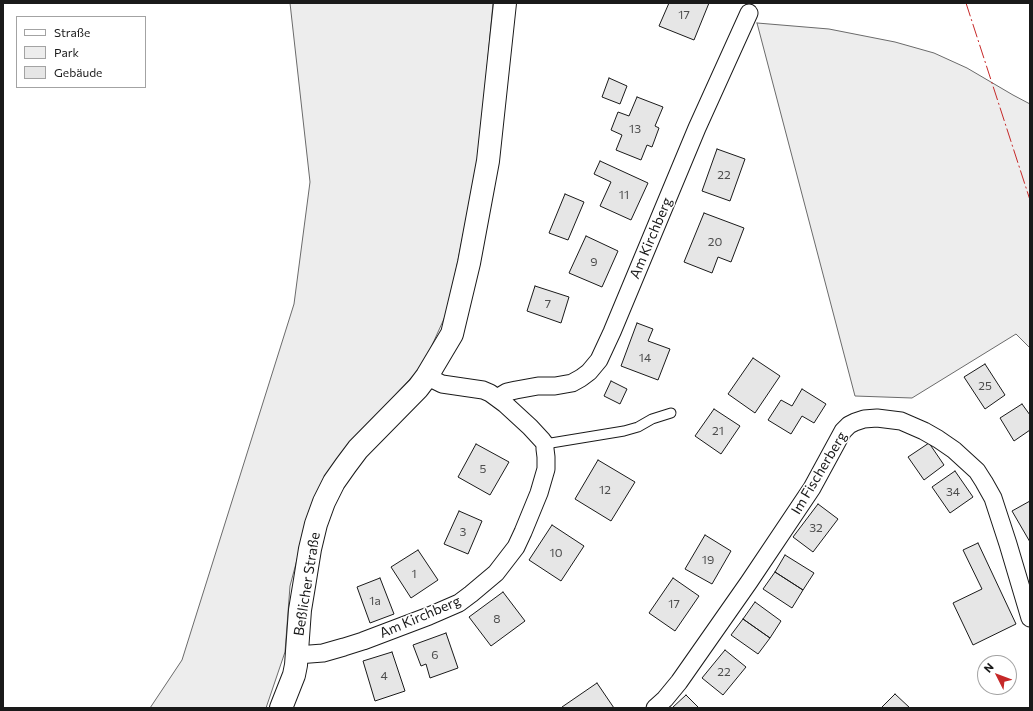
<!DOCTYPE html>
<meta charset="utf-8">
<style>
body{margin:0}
#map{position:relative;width:1033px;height:711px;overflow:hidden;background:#fff;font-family:Commissioner,sans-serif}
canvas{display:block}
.frame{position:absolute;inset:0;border:4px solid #1a1a1a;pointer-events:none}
.legend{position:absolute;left:16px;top:16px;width:130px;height:72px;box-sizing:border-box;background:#fff;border:1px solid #a3a3a3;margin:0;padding:5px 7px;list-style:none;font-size:12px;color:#1a1a1a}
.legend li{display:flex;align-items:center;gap:8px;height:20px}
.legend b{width:20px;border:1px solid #a3a3a3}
.north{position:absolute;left:977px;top:655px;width:40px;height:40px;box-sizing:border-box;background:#fff;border:1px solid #a3a3a3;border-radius:50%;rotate:312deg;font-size:11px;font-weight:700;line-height:16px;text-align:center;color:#1a1a1a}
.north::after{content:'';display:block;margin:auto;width:14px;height:18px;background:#c62828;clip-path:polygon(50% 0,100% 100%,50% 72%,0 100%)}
</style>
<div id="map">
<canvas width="1033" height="711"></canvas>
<div class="frame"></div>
<ul class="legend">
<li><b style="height:5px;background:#fff"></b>Straße</li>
<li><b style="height:11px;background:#ededed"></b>Park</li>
<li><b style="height:11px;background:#e6e6e6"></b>Gebäude</li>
</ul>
<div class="north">N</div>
</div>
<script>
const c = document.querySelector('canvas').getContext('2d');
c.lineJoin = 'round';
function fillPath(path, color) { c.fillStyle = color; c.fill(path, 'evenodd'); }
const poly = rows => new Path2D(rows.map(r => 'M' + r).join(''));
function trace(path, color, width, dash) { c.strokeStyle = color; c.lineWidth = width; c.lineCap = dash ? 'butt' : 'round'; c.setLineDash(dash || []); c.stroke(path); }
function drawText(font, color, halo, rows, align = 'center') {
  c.font = font + ' Commissioner,sans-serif'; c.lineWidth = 3; c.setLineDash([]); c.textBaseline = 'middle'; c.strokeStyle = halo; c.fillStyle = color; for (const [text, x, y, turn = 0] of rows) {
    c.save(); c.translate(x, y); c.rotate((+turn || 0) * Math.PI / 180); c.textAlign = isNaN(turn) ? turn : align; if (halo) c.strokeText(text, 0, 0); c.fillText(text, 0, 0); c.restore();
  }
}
const green = poly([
 [290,3,493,3,479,156,448,310,423,365,340,454,311,507,290,586,285,652,266,708,150,708,182,660,294,304,310,182,290,3],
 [757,23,829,29,895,42,934,53,967,68,1013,95,1030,104,1030,348,1016,334,912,398,855,396,757,23]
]);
fillPath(green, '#ededed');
trace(green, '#6a6a6a', 1);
const building = poly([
 [669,3,709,3,694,40,659,26,669,3],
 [609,78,627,86,620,104,602,97,609,78],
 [637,97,663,107,655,126,659,128,652,147,647,145,641,160,616,150,622,135,611,130,618,112,629,116,637,97],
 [717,149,745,159,730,201,702,191,717,149],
 [600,161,648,183,631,220,600,206,611,182,594,174,600,161],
 [565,194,584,202,568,240,549,233,565,194],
 [704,213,744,228,731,262,718,257,712,273,684,262,704,213],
 [586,236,618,251,602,287,569,273,586,236],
 [535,286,569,297,561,323,527,311,535,286],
 [637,323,653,329,648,341,670,349,658,380,621,366,637,323],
 [753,358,780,376,755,413,728,394,753,358],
 [985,364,1005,395,985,409,964,377,985,364],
 [611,381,627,389,620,404,604,396,611,381],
 [802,389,826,404,814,423,802,416,791,434,768,420,781,400,792,406,802,389],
 [1022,404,1030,415,1030,430,1014,441,1000,418,1022,404],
 [714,409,740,426,721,454,695,436,714,409],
 [929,443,944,465,924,480,908,457,929,443],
 [476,444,509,462,490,495,458,477,476,444],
 [598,460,635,482,611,521,575,499,598,460],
 [955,471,973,497,950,513,932,487,955,471],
 [1030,501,1030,542,1012,511,1030,501],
 [818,504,838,519,813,552,793,537,818,504],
 [459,511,482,521,468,554,444,544,459,511],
 [552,525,584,546,561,581,529,560,552,525],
 [705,535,731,551,712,584,685,569,705,535],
 [978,543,1016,624,973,645,953,603,982,589,963,550,978,543],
 [418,550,438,580,411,598,391,567,418,550],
 [785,555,814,573,803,590,775,572,785,555],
 [775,572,803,590,792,608,763,589,775,572],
 [380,578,394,614,370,623,357,587,380,578],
 [673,578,699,596,675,631,649,613,673,578],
 [503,592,525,621,491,646,469,617,503,592],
 [755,602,781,621,770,638,743,619,755,602],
 [743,619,770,638,758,654,731,635,743,619],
 [446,633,458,668,430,678,426,664,421,666,413,645,446,633],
 [725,650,746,667,723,695,702,678,725,650],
 [392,652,405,691,375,701,363,661,392,652],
 [597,683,614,708,563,708,562,707,597,683],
 [895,694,910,708,881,708,895,694],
 [686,695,699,708,672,708,686,695]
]);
fillPath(building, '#e6e6e6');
trace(building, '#1a1a1a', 1);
const service = poly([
 [545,444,624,431,638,427,652,419,671,413]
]);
const minor = poly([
 [497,398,507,392,516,390,538,386,555,386,572,383,581,378,589,372,599,360,612,332,697,128,749,13],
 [297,655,323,653,344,647,363,641,429,616,459,603,471,594,496,573,516,547,523,532,539,493,546,469,546,457,545,449,545,444,542,440,530,427,505,404,490,393,483,390,442,384,436,381,427,376],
 [655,708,665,699,679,682,749,582,812,488,843,431,849,425,855,422,864,419,877,418,901,421,924,431,938,439,954,450,977,471,984,482,993,498,1008,544,1030,618]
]);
const secondary = poly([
 [281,708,294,675,296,665,300,610,305,580,310,549,316,524,324,502,334,482,346,465,358,449,418,388,427,376,452,334,469,263,488,161,505,3]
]);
trace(service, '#1a1a1a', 11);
trace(minor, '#1a1a1a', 19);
trace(secondary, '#1a1a1a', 24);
trace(service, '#fff', 9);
trace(minor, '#fff', 17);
trace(secondary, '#fff', 22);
trace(poly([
 [966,3,1030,200]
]), '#c62828', 1, [14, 3, 2, 3]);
drawText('12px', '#4d4d4d', null, [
 ["17",684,15],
 ["13",635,129],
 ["22",724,175],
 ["11",624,195],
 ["20",715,242],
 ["9",594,262],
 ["7",548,304],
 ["14",645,358],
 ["25",985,386],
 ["21",718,431],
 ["5",483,469],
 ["12",605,490],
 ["34",953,492],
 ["32",816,528],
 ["3",463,532],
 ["10",556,553],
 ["19",708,560],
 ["1",414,574],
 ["1a",375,601],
 ["17",674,604],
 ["8",497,619],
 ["6",435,655],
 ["22",724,672],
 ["4",384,676]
]);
drawText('14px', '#1a1a1a', '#fff', [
 ["Am Kirchberg",651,238,-67],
 ["Im Fischerberg",819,473,-59],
 ["Beßlicher Straße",307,584,-81],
 ["Am Kirchberg",420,617,-23]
]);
</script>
